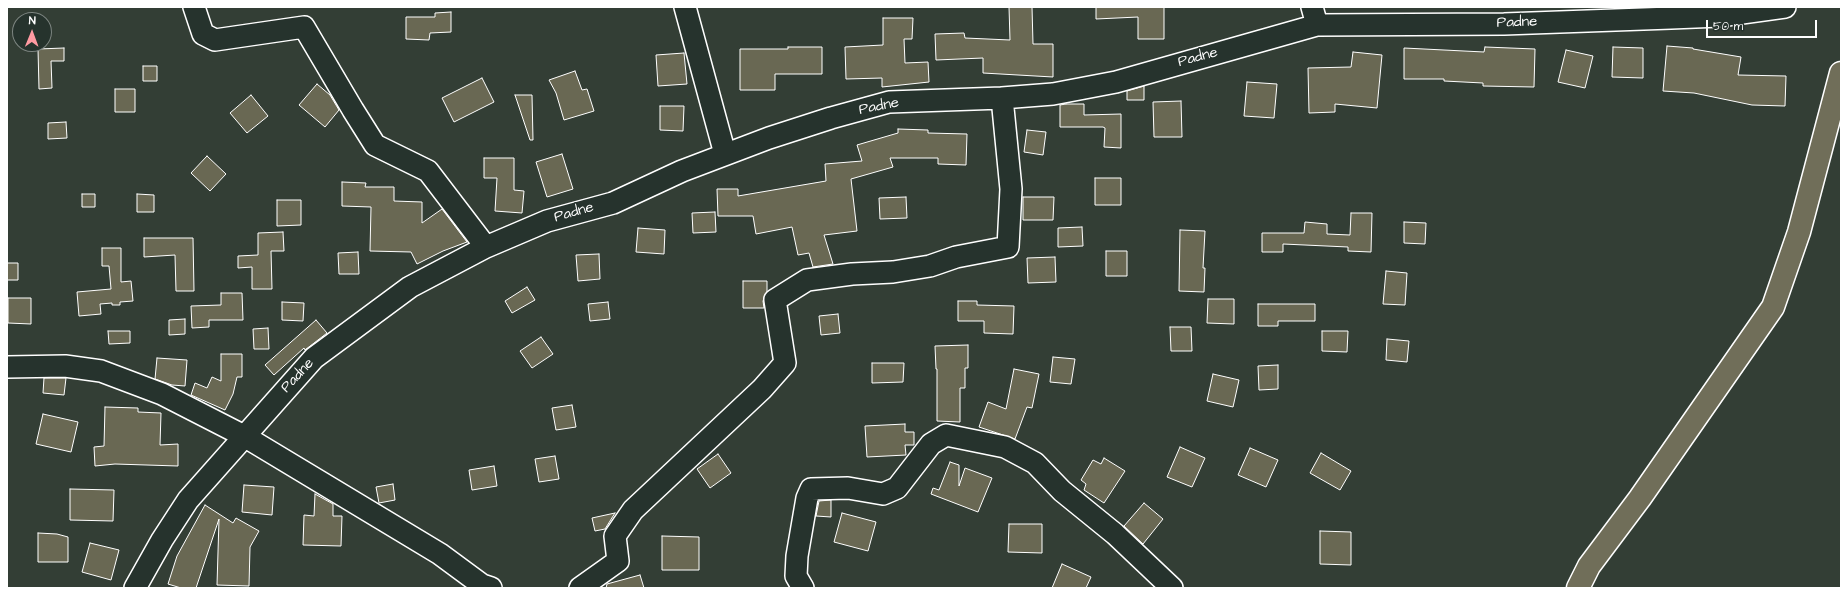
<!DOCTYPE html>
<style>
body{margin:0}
#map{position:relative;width:1848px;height:595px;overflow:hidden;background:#333e35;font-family:"Architects Daughter",sans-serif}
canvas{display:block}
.frame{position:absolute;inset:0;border:8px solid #fff;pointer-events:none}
.north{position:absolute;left:12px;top:12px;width:40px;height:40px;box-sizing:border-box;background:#26332d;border:1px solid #7d8581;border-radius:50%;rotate:1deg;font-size:11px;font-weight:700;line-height:16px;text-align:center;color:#fff}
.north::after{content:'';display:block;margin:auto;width:14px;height:18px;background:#ff9aa2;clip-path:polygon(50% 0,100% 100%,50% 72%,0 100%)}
.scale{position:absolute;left:1706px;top:20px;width:111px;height:18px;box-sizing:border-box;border:2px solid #fff;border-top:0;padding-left:5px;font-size:12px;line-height:14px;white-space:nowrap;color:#fff;-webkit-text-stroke:3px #26332d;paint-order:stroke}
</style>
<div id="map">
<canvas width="1848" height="595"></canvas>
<div class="frame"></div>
<div class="north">N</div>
<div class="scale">50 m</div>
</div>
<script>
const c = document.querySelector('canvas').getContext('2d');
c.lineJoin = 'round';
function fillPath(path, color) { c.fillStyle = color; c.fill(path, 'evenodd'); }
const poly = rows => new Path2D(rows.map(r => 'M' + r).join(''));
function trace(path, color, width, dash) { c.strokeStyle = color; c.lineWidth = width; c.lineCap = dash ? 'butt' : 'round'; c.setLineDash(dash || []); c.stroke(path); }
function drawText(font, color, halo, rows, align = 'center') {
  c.font = font + ' "Architects Daughter",sans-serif'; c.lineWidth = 3; c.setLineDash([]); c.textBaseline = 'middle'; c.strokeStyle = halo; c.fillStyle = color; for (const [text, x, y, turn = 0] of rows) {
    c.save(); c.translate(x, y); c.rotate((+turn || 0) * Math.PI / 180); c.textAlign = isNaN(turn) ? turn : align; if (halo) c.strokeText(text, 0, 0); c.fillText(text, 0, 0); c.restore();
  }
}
const building = poly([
 [1009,7,1032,7,1033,44,1053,44,1053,77,983,73,983,58,936,60,935,34,964,33,965,38,1010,40,1009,7],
 [1096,7,1164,7,1164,39,1138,39,1138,17,1096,19,1096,7],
 [451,12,451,32,430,33,429,40,406,39,406,17,435,17,435,13,451,12],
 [883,18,913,18,912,39,904,39,905,63,928,62,929,82,882,87,882,78,846,79,845,47,883,45,883,18],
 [1667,46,1693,48,1693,49,1741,57,1738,75,1786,76,1785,106,1752,105,1694,93,1663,91,1667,46],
 [788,47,822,47,822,74,775,74,775,90,740,90,740,49,788,49,788,47],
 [1485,47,1535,49,1534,87,1483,86,1483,83,1444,81,1444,79,1404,79,1404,48,1484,52,1485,47],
 [1613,47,1643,48,1643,78,1612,77,1613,47],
 [64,48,64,61,51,61,52,88,39,89,38,49,64,48],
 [1566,50,1593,56,1585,88,1558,82,1566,50],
 [1353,52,1382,55,1377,108,1335,104,1335,112,1309,113,1308,68,1351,67,1353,52],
 [684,53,687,84,658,86,656,55,684,53],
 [143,66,157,66,157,81,143,81,143,66],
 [575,71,582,90,587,89,594,111,564,120,556,93,549,80,575,71],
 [482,78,494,102,454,122,442,98,482,78],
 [1247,82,1277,84,1274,118,1244,116,1247,82],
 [317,84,330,95,339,110,325,127,299,105,317,84],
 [1144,86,1144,100,1127,100,1127,91,1144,86],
 [115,89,135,89,135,112,115,112,115,89],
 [251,95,268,116,247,133,230,113,251,95],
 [515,95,532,95,533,140,530,140,515,95],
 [1181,101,1182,137,1154,137,1153,102,1181,101],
 [1066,104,1084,104,1084,115,1121,114,1121,148,1104,147,1105,128,1103,127,1060,127,1060,105,1066,104],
 [660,106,684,106,683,131,660,130,660,106],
 [66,122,67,138,48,139,48,123,66,122],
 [898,129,928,130,928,133,967,134,966,165,938,164,938,158,890,158,893,167,851,179,857,231,824,235,833,264,813,267,809,253,798,255,792,227,756,234,753,216,718,216,717,189,738,189,738,196,826,181,825,164,862,161,857,145,898,133,898,129],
 [1027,130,1046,132,1043,155,1024,152,1027,130],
 [562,154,573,189,547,197,536,162,562,154],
 [207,156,226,174,210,191,191,173,207,156],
 [484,158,514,158,514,190,524,191,522,213,495,211,497,178,484,178,484,158],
 [1095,178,1121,178,1121,205,1095,205,1095,178],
 [342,182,366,183,365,187,394,187,394,201,422,202,422,223,442,209,467,242,443,251,417,264,411,252,370,251,371,207,342,206,342,182],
 [82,194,95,194,95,207,82,207,82,194],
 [137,194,154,195,154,212,137,212,137,194],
 [906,197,907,218,880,219,879,198,906,197],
 [1023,197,1054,197,1053,220,1023,220,1023,197],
 [277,200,301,200,301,225,277,226,277,200],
 [715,212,716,232,693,233,692,213,715,212],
 [1351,213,1372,213,1371,252,1348,251,1348,247,1283,244,1283,252,1262,252,1262,233,1304,233,1305,222,1327,224,1327,234,1350,235,1351,213],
 [1404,222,1426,223,1425,244,1404,243,1404,222],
 [1082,227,1083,246,1058,247,1058,228,1082,227],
 [638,228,665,230,664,254,636,252,638,228],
 [1180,230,1205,231,1203,268,1205,268,1204,292,1179,291,1180,230],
 [283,232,284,251,271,251,272,289,252,289,252,267,238,268,238,256,258,255,258,233,283,232],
 [144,238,193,238,194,291,176,291,175,255,144,257,144,238],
 [102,248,121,248,121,282,131,281,133,301,120,302,120,305,112,305,112,303,100,304,101,314,79,316,77,292,111,289,109,266,102,266,102,248],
 [1106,251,1127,251,1127,276,1106,276,1106,251],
 [358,252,359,274,339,274,338,253,358,252],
 [599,254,600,279,578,281,576,255,599,254],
 [1055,257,1056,282,1028,283,1027,258,1055,257],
 [7,263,18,263,18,280,7,280,7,263],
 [1386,271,1407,273,1405,305,1383,304,1386,271],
 [743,281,767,281,767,292,763,301,764,308,743,308,743,281],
 [527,287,535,300,512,313,505,301,527,287],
 [221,293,242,293,243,320,209,320,209,327,192,328,191,306,221,305,221,293],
 [8,298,31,298,31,324,8,323,8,298],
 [1208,299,1234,299,1234,324,1207,323,1208,299],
 [958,301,977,301,977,305,1014,306,1013,334,984,333,984,321,958,321,958,301],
 [282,302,304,303,303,321,282,320,282,302],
 [608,302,610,319,590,321,588,304,608,302],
 [1258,304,1315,304,1315,321,1278,321,1278,326,1258,326,1258,304],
 [838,314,840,333,821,335,819,316,838,314],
 [185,319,185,334,169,335,169,320,185,319],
 [316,320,327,333,305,350,304,348,274,375,265,365,316,320],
 [1170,327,1191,327,1192,351,1171,351,1170,327],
 [268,328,269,349,254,349,253,329,268,328],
 [108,331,130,331,130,343,109,344,108,331],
 [1322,331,1348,331,1347,352,1322,351,1322,331],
 [541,337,553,354,532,368,520,351,541,337],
 [1387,339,1409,341,1407,362,1386,360,1387,339],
 [968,345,968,368,965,368,965,388,960,388,960,422,937,421,937,369,936,369,935,346,968,345],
 [221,354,242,354,242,377,237,377,233,394,225,410,191,395,195,383,207,388,212,377,221,381,221,354],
 [1053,357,1075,359,1071,384,1050,382,1053,357],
 [157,358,187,360,185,386,172,385,155,379,157,358],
 [872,363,904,363,903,382,872,383,872,363],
 [1278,365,1278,389,1259,390,1258,366,1278,365],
 [1014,369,1039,374,1032,408,1027,407,1015,439,979,427,988,402,1006,409,1014,369],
 [1213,374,1239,380,1233,407,1207,401,1213,374],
 [44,378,66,378,64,395,43,393,44,378],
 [572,405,576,427,556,430,552,408,572,405],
 [105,407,138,408,138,412,161,413,160,445,178,444,178,466,115,464,95,466,94,447,104,446,105,407],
 [43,414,78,422,71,452,36,444,43,414],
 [905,424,905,432,914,432,914,445,905,445,906,455,867,457,865,426,905,424],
 [1180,447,1205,458,1192,487,1167,477,1180,447],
 [1250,448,1278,460,1266,487,1238,475,1250,448],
 [1321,453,1351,471,1340,490,1310,473,1321,453],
 [718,454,731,473,710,488,697,469,718,454],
 [555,456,559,479,539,482,535,459,555,456],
 [1104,458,1125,471,1104,503,1084,490,1086,484,1081,480,1093,460,1101,464,1104,458],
 [950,462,959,465,959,486,965,468,992,478,978,512,931,494,933,488,939,490,950,462],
 [494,466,497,486,472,490,469,470,494,466],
 [393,484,395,500,379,503,376,487,393,484],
 [244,485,274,487,272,515,242,512,244,485],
 [70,489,114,490,113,521,70,520,70,489],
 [315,494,333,504,333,516,342,516,341,546,303,545,304,515,314,516,315,494],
 [831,500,831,517,816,516,819,501,831,500],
 [1144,503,1163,519,1143,544,1124,526,1144,503],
 [205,505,233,523,236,518,259,531,250,547,249,586,217,585,219,519,196,588,181,588,168,584,177,556,205,505],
 [615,513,605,529,595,531,592,518,615,513],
 [842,513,876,522,868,551,834,542,842,513],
 [1009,524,1042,524,1042,553,1008,552,1009,524],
 [1320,531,1351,532,1351,565,1320,564,1320,531],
 [38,533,57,534,68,537,68,562,38,562,38,533],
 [662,536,699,537,699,570,662,570,662,536],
 [90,543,119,550,111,580,82,572,90,543],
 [1062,564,1091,577,1086,588,1052,588,1062,564],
 [640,575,644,588,606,588,607,584,640,575]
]);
fillPath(building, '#696853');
trace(building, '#fff', 1);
const minor = poly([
 [194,7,203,34,215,40,304,27,353,110,375,145,428,171,486,247],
 [685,7,725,154],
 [1312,7,1317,25],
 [7,367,65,366,101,371,162,394,244,436,440,554,482,585,491,588],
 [135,588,162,540,188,500,314,358,410,287,486,247,547,221,613,203,682,171,769,138,831,118,889,102,1002,98,1053,94,1116,82,1317,25,1504,24,1671,18,1720,16,1785,7],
 [580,588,618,561,615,536,633,510,762,389,785,363,775,300,807,280,852,274,893,272,930,266,956,257,1008,247,1011,189,1002,98],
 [803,588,796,576,797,556,807,498,811,489,848,488,883,494,897,488,931,444,946,435,1005,447,1035,463,1062,491,1115,534,1172,588]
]);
const major = poly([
 [1578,588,1589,566,1640,498,1773,307,1799,232,1841,73]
]);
trace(minor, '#fff', 24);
trace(major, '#fff', 25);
trace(minor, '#26332d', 21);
trace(major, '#706e59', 22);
drawText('15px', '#fff', '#26332d', [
 ["Padne",1517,23,-2],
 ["Padne",1198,58,-15],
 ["Padne",879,107,-11],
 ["Padne",574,213,-16],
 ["Padne",298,376,-47]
]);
</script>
